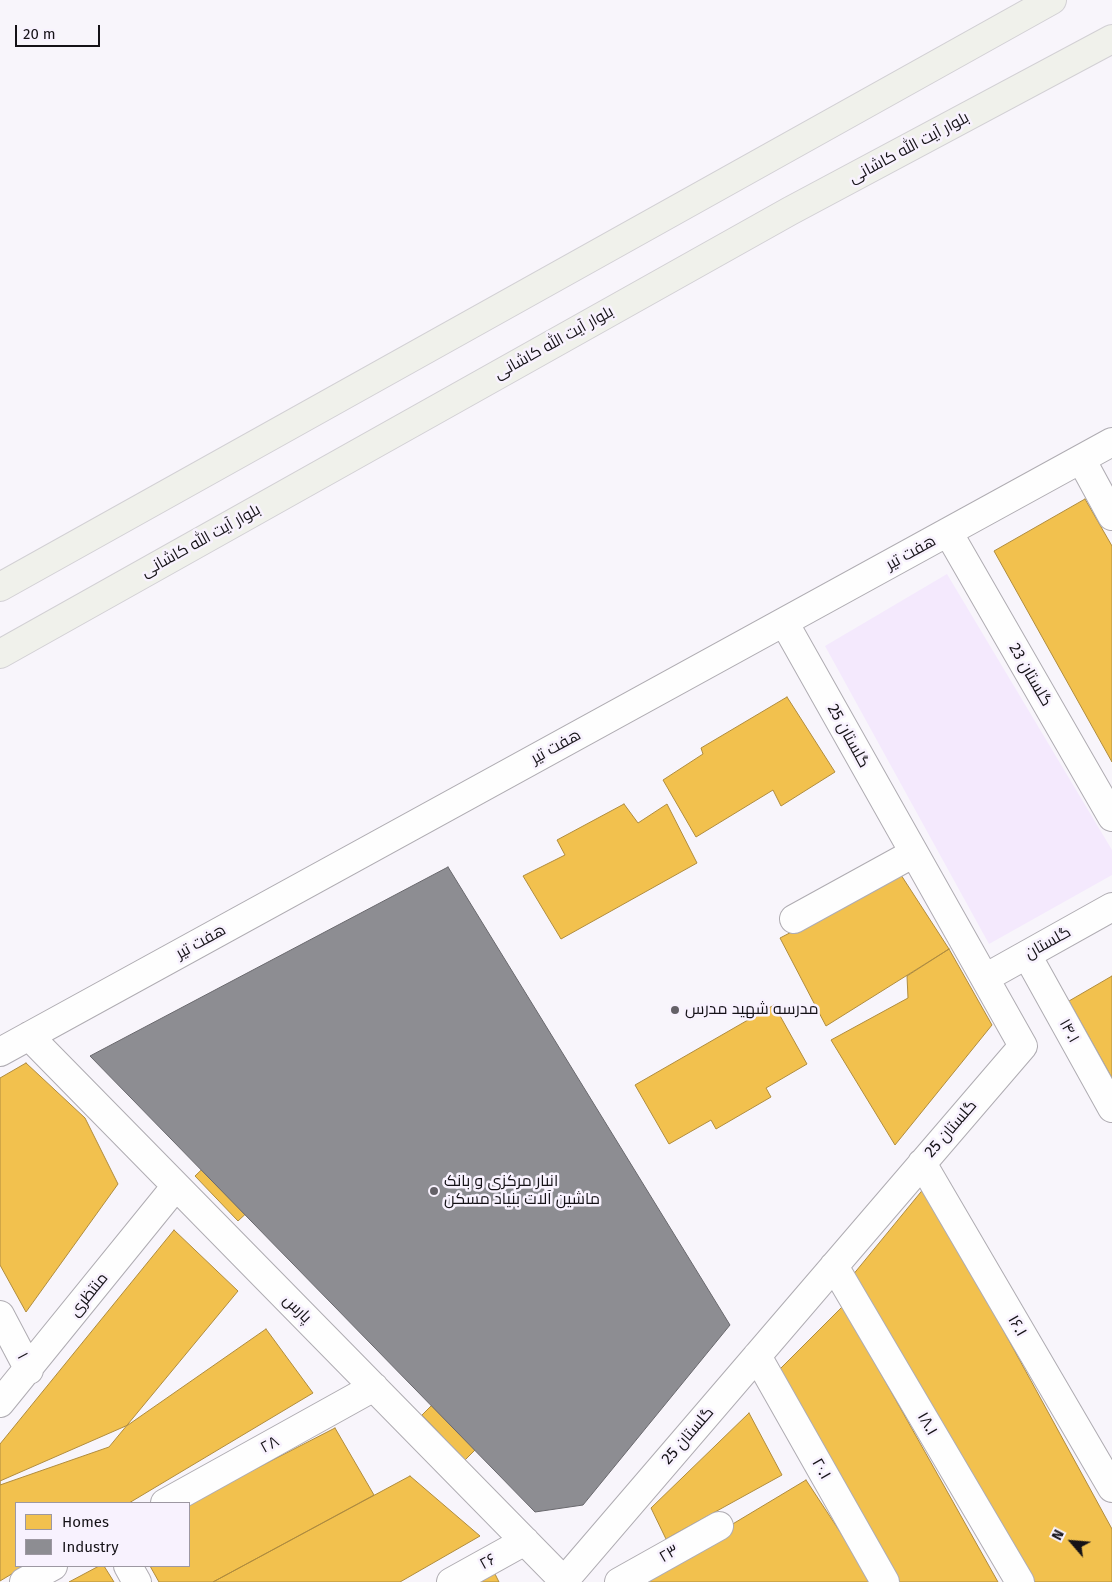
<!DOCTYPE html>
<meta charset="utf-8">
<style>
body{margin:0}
#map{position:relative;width:1112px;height:1582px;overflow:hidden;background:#f8f5fb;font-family:"Fira Sans",sans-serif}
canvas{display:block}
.legend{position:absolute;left:15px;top:1502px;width:175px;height:65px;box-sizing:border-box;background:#f8f2fe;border:1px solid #9d98a2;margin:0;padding:6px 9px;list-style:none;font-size:15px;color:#151217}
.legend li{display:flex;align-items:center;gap:10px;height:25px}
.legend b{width:25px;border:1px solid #9d98a2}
.north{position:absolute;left:1047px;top:1517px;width:50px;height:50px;-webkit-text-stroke:4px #f8f2fe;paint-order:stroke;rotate:297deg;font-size:14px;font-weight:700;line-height:20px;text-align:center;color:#151217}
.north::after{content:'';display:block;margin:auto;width:18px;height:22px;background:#151217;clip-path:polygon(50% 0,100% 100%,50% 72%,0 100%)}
.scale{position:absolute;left:15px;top:25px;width:85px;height:22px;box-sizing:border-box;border:2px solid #151217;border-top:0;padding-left:6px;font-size:15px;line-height:18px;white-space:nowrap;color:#151217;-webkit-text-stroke:4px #f8f2fe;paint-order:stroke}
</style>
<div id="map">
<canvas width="1112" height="1582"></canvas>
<ul class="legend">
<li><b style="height:14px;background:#f2c14e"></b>Homes</li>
<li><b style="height:14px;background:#8d8d92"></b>Industry</li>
</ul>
<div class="north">N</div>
<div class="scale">20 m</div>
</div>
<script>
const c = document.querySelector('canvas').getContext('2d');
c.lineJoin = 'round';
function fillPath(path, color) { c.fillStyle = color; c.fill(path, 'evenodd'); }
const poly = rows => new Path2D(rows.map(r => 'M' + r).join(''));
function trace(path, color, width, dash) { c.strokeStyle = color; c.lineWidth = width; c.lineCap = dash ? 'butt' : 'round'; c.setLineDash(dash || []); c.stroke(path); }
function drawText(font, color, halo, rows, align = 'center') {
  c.font = font + ' "Fira Sans",Cairo,sans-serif'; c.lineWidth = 5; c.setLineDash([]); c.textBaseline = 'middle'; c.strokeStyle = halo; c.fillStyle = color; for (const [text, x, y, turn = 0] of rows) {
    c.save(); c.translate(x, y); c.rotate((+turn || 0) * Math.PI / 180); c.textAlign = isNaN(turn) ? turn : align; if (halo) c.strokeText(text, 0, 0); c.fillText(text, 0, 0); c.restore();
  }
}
fillPath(poly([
 [947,574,1112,850,1112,875,989,944,825,646]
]), '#f4e9fd');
const homes = poly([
 [1085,499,1112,546,1112,762,994,551,1085,499],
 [787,697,835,772,781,806,773,790,696,837,663,780,703,754,701,748,787,697],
 [624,804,638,823,667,804,697,863,561,939,523,876,565,855,557,840,624,804],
 [901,875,949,949,826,1026,780,938,901,875],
 [949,949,992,1025,895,1145,831,1040,908,998,907,976,949,949],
 [411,970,449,1011,437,1022,458,1044,383,1116,359,1091,325,1124,353,1153,275,1229,253,1207,238,1221,195,1176,221,1151,201,1131,262,1072,279,1089,322,1048,306,1032,366,974,387,994,411,970],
 [1112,976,1112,1078,1069,1001,1112,976],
 [774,1005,807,1064,766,1088,771,1097,716,1129,711,1120,669,1144,635,1085,774,1005],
 [26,1063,85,1118,118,1184,26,1312,0,1265,0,1078,26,1063],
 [925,1187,1112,1529,1112,1582,1029,1582,852,1276,925,1187],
 [638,1209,676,1249,664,1261,685,1283,610,1355,586,1330,552,1363,580,1392,501,1468,480,1445,465,1460,422,1415,447,1390,427,1369,489,1310,505,1328,549,1287,533,1271,593,1212,613,1233,638,1209],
 [174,1230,238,1291,109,1447,0,1485,0,1444,174,1230],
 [843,1306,998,1582,898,1582,779,1370,843,1306],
 [266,1329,313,1393,129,1503,16,1503,16,1566,25,1566,0,1581,0,1481,128,1425,266,1329],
 [749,1413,782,1475,666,1539,651,1508,749,1413],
 [335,1428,374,1495,213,1582,159,1582,150,1566,189,1566,189,1503,335,1428],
 [410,1476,480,1536,400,1582,213,1582,410,1476],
 [806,1480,873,1582,636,1582,806,1480],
 [99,1566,104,1566,114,1582,69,1582,99,1566],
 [494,1572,499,1582,476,1582,494,1572]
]);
fillPath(homes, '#f2c14e');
trace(homes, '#b08c3e', 1);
const industry = poly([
 [448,867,730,1325,583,1505,535,1512,90,1056,448,867]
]);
fillPath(industry, '#8d8d92');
trace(industry, '#69686d', 1);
const minor = poly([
 [1081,459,1112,516],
 [948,532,1112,817],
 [794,919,914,853],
 [1027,955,1112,1108],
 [985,978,1112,907],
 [29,1036,565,1582],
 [0,1052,1112,442],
 [922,1163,1112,1488],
 [834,1266,1020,1582],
 [0,1315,29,1370],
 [757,1356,885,1582],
 [0,1403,176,1186],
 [165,1503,374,1387],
 [128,1566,137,1582],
 [564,1581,1023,1046,784,622],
 [24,1582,53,1566],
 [451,1582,525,1541],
 [619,1582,719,1526]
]);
const major = poly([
 [0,587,1052,0],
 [0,654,790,211,1112,39]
]);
trace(minor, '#afacb2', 30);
trace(major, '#d2d0d4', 30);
trace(minor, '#fefefe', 28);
trace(major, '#f0f1eb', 28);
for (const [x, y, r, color] of [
 [675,1010,5,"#646167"],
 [434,1191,5,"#646167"]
]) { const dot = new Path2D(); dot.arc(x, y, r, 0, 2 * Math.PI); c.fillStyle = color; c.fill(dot); trace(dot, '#f8f2fe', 2); }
drawText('16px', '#151217', '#f8f2fe', [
 ["بلوار آیت الله کاشانی",909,148,-28],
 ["بلوار آیت الله کاشانی",554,343,-29],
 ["بلوار آیت الله کاشانی",201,541,-29],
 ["هفت تیر",911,553,-29],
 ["گلستان 23",1030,675,60],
 ["گلستان 25",848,736,61],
 ["هفت تیر",556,747,-29],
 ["هفت تیر",201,942,-29],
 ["گلستان",1048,943,-29],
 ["۱۴.۱",1069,1031,61],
 ["گلستان 25",951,1129,-49],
 ["منتظری",89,1295,-51],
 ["پارس",297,1309,45],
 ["۱۶.۱",1017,1326,60],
 ["۱",22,1356,62],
 ["۱۸.۱",927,1424,60],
 ["گلستان 25",688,1436,-49],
 ["۲۸",270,1445,-29],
 ["۲۰.۱",821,1469,60],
 ["۲۳",669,1554,-30],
 ["۲۶",488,1562,-29]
]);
drawText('16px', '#151217', '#f8f2fe', [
 ["مدرسه شهید مدرس",685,1010],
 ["انبار مرکزی و بانک",444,1182],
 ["ماشین آلات بنیاد مسکن",444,1200]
], 'left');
</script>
